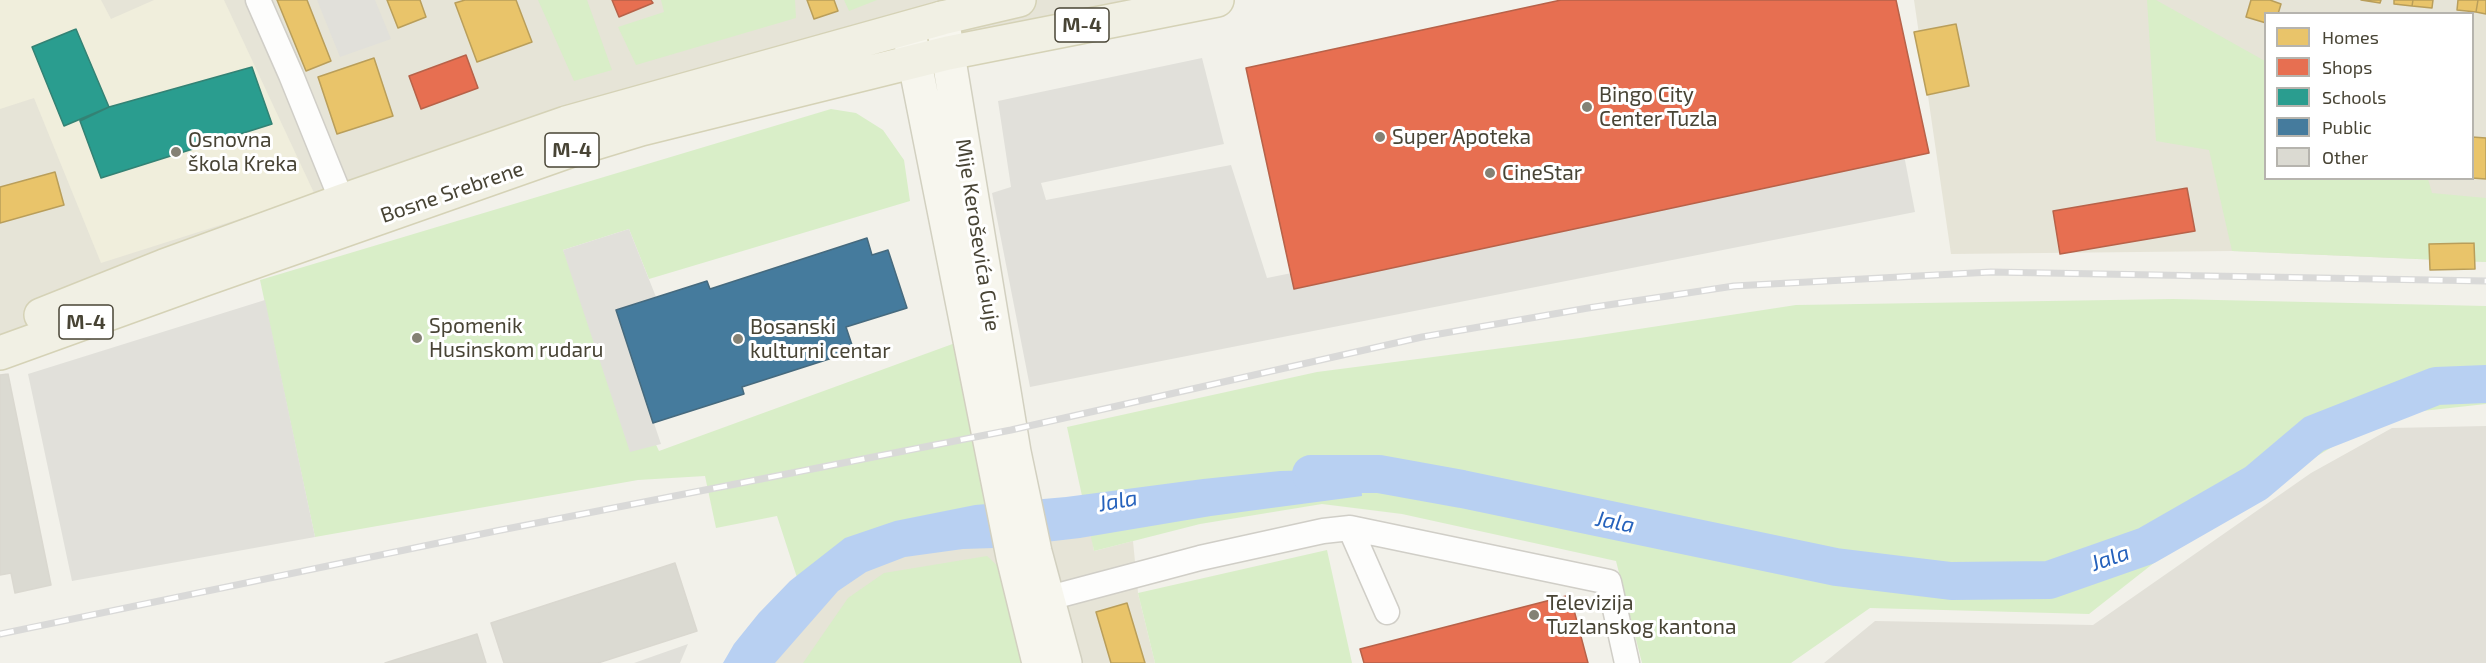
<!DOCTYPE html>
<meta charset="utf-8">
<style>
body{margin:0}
#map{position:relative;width:2486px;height:663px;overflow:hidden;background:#f2f1ea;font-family:"Exo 2",sans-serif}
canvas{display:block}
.legend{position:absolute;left:2264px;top:12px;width:210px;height:168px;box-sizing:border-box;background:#fff;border:2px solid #b6b4ae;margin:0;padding:8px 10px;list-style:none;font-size:18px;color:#484435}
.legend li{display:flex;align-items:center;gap:12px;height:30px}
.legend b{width:30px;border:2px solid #b6b4ae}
</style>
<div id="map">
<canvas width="2486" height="663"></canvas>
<ul class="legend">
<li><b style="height:16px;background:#e9c46a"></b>Homes</li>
<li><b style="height:16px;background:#e76f51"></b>Shops</li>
<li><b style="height:16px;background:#2a9d8f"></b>Schools</li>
<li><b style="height:16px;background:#457b9d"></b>Public</li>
<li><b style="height:16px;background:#dbdad2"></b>Other</li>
</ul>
</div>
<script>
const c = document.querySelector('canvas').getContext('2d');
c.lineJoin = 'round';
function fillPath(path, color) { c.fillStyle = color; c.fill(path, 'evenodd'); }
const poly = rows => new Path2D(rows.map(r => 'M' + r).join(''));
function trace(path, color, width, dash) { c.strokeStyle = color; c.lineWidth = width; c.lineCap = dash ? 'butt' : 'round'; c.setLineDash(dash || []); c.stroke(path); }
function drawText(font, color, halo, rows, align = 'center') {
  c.font = font + ' "Exo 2",sans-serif'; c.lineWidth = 6; c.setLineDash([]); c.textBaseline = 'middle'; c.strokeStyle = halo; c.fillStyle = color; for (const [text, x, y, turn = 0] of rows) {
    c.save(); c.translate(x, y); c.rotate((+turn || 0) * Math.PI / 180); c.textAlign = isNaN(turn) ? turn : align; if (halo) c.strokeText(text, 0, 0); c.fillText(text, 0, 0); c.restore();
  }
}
fillPath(poly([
 [0,0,1138,0,885,59,0,340],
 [1914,0,2486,0,2486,262,2232,251,1951,254],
 [2266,14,2472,14,2472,178,2266,178],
 [1087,506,1094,551,1133,541,1138,593,1155,663,749,663,829,573]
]), '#e6e4d7');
fillPath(poly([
 [2486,426,2486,663,1824,663,1875,621,2093,625,2311,473,2392,428]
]), '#e2e0d8');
fillPath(poly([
 [0,0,101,0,111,19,154,0,224,0,315,195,101,263,34,98,0,109]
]), '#f0eedc');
fillPath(poly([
 [538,0,587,0,612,70,574,81],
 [661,0,795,0,796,18,636,65,618,27,664,12],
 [844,0,877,0,849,11],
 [2147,0,2156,0,2265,61,2266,178,2428,179,2432,193,2486,198,2486,262,2232,251,2209,150,2156,141],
 [831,109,856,113,883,130,904,160,910,201,649,279,629,229,563,250,659,451,969,338,1006,521,898,540,803,596,777,516,716,528,705,476,638,480,315,537,260,280],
 [2173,299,2486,306,2486,404,2386,415,2206,522,2089,614,1870,608,1791,663,1642,663,1616,561,1402,514,1322,504,1200,524,1094,551,1067,427,1317,372,1580,338,1796,305],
 [1327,550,1352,663,1155,663,1138,593],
 [987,556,1002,570,1021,663,803,663,848,598,884,573]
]), '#d9eec8');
fillPath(poly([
 [317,0,375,0,391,39,340,57],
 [1202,58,1224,144,1041,183,1046,200,1231,165,1267,278,1903,150,1915,212,1030,387,992,193,1011,187,998,101],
 [629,229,656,297,616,310,661,444,630,452,563,250],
 [265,300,315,537,72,581,28,374],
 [688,644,680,663,634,663]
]), '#e1e0da');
fillPath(poly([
 [1360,469,1362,496,1211,516,1080,538,994,548,963,549,905,557,866,572,838,591,775,663,723,663,734,644,759,613,790,581,845,538,895,521,975,505,1066,497,1203,479,1280,471]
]), '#b8d0f2');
const homes = poly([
 [277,0,307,0,331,61,306,71,277,0],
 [387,0,420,0,426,17,398,28,387,0],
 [465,0,516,0,532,42,477,62,455,3,465,0],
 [807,0,834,0,838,11,814,19,807,0],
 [2251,0,2270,0,2281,4,2278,14,2266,14,2266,23,2246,17,2251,0],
 [2361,0,2381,0,2380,3,2361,0],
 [2394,0,2413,0,2412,6,2394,4,2394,0],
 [2413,0,2433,0,2432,8,2412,6,2413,0],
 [2458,0,2478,0,2476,12,2457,10,2458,0],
 [2478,0,2486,0,2486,14,2476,12,2478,0],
 [1956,24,1969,86,1927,95,1914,32,1956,24],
 [374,58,393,116,337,134,318,77,374,58],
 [2472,137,2486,138,2486,179,2472,178,2472,137],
 [55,172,64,205,0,223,0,187,55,172],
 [2474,243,2475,269,2430,270,2429,244,2474,243],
 [1127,603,1145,663,1111,663,1096,612,1127,603]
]);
fillPath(homes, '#e9c46a');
trace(homes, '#b99e5a', 1.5);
const shops = poly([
 [612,0,651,0,653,3,619,17,612,0],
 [1561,0,1896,0,1929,153,1294,289,1246,68,1561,0],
 [466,55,478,88,421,109,409,76,466,55],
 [2187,188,2195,231,2060,254,2053,211,2187,188],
 [1570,595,1588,663,1364,663,1360,649,1570,595]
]);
fillPath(shops, '#e76f51');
trace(shops, '#b76249', 1.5);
const schools = poly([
 [76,29,109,107,64,126,32,47,76,29],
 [252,67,272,124,101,178,80,121,109,107,252,67]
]);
fillPath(schools, '#2a9d8f');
trace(schools, '#338274', 1.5);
const public = poly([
 [867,238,872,255,888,250,907,308,846,327,854,351,742,387,744,394,653,423,616,310,707,281,710,289,867,238]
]);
fillPath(public, '#457b9d');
trace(public, '#466a7e', 1.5);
trace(poly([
 [1311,474,1379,474,1462,489,1836,567,1951,581,2049,580,2146,546,2256,483,2314,434,2436,386,2486,384]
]), '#b8d0f2', 38);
const building = poly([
 [8,374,51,585,15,593,11,573,0,575,0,375,8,374],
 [675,563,697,631,598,663,504,663,491,623,675,563],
 [477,634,486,663,385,663,477,634]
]);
fillPath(building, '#dbdad2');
trace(building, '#dad8d0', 1.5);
const minor = poly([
 [258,0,291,75,342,201],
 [1350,528,1387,612],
 [1034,602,1200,558,1323,531,1350,528,1609,582,1627,663]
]);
const secondary = poly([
 [942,18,1014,452,1035,552,1065,663],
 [909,33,1013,557,1039,663]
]);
const primary = poly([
 [41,315,164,266,342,201,566,123,942,18,1019,0],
 [0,353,205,279,572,150,641,129,948,53,1217,0]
]);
trace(minor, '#d0cec7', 27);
trace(secondary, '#d2d0c0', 36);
trace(primary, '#d5d2b6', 36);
trace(minor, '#fdfdfc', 24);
trace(secondary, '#f7f6ee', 33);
trace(primary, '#f1f0e4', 33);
const rail = poly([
 [0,634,496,531,1011,430,1422,337,1588,308,1734,286,1991,272,2486,281]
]);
trace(rail, '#d9d9d8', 7);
trace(rail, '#fff', 4.5, [14]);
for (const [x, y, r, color] of [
 [1587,107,6,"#848174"],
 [1380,137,6,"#848174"],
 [176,152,6,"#848174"],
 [1490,173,6,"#848174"],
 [417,338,6,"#848174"],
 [738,339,6,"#848174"],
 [1534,615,6,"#848174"]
]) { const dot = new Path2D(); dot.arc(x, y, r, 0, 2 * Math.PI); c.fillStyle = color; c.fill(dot); trace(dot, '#fff', 2); }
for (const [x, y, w] of [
 [1082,25,54],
 [572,150,54],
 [86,322,54]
]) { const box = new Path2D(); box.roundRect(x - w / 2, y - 17, w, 34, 4.5); c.fillStyle = '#fff'; c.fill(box); trace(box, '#484435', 1.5); }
drawText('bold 20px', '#484435', null, [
 ["M-4",1082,25],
 ["M-4",572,150],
 ["M-4",86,322]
]);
drawText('21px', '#484435', '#fff', [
 ["Bingo City",1599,95],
 ["Center Tuzla",1599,119],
 ["Super Apoteka",1392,137],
 ["Osnovna",188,140],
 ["škola Kreka",188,164],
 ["CineStar",1502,173],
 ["Spomenik",429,326],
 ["Husinskom rudaru",429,350],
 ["Bosanski",750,327],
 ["kulturni centar",750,351],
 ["Televizija",1546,603],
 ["Tuzlanskog kantona",1546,627]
], 'left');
drawText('21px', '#484435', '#fff', [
 ["Bosne Srebrene",452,192,-19],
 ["Mije Keroševića Guje",978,235,81]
]);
drawText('italic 22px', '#2662bc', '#fff', [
 ["Jala",1118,501,-10],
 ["Jala",1615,522,11],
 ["Jala",2110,558,-19]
]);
</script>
